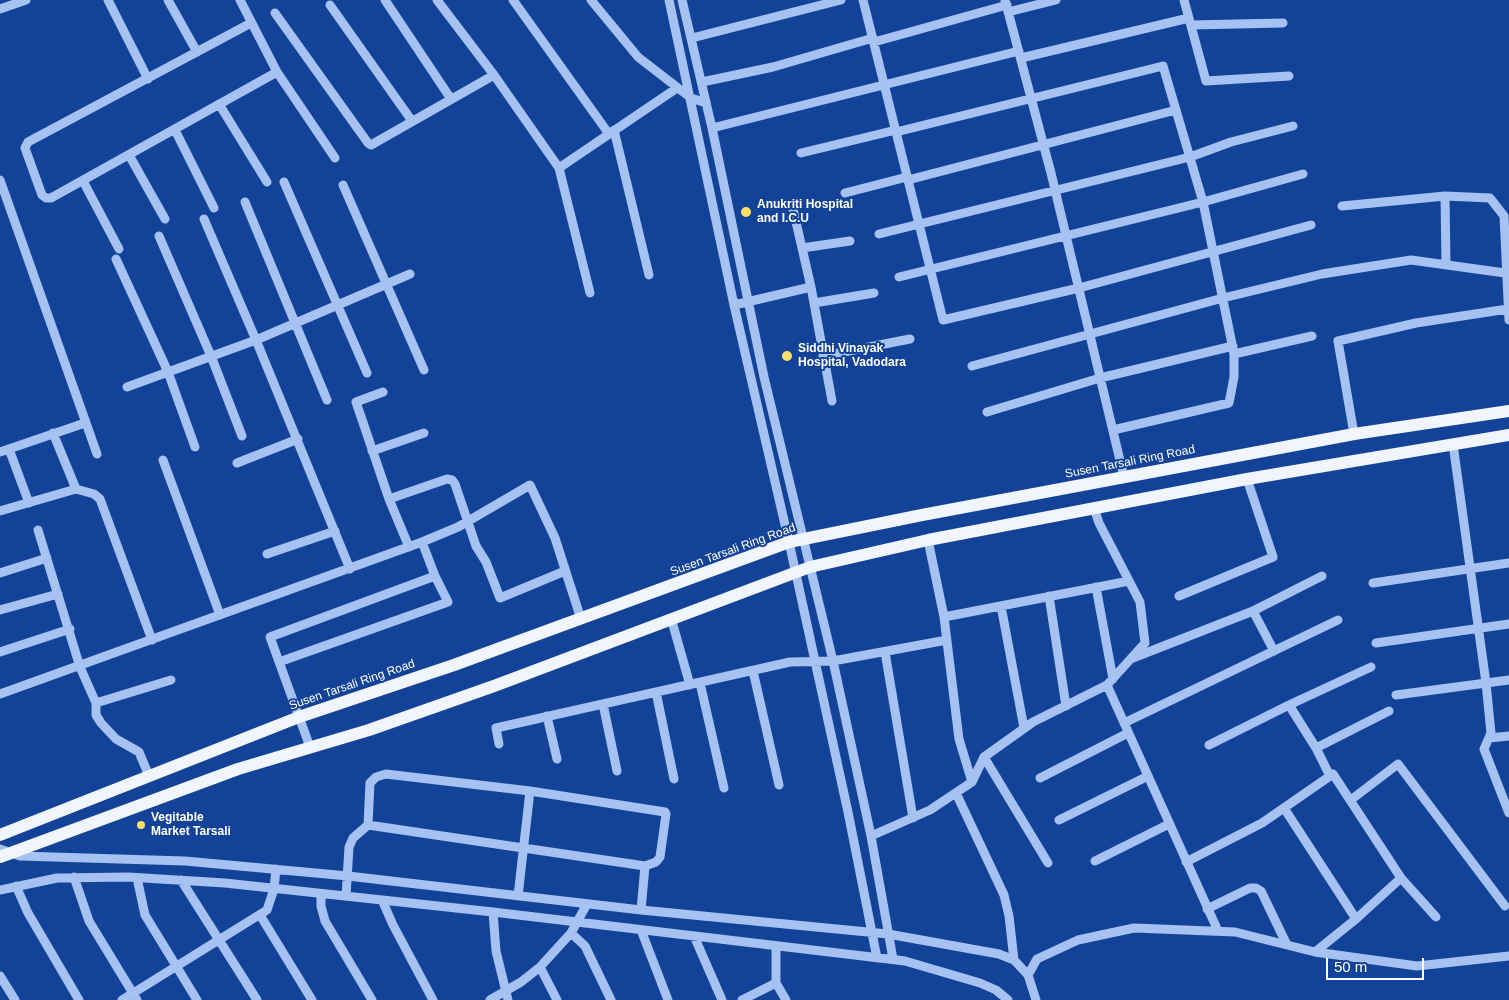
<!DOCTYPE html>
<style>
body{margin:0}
#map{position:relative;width:1509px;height:1000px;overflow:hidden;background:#134398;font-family:Helvetica,sans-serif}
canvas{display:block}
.scale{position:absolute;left:1326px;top:958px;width:98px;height:22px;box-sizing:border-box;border:2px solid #fff;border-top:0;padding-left:6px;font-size:15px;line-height:18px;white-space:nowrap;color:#fff;-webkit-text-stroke:4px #134398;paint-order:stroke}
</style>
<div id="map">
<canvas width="1509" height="1000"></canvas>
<div class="scale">50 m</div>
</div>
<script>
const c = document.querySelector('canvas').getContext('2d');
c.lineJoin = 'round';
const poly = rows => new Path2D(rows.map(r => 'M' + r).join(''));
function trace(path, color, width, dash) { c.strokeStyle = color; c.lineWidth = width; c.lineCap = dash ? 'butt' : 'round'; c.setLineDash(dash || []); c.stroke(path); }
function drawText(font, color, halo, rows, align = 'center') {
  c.font = font + ' Helvetica,sans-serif'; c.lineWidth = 4; c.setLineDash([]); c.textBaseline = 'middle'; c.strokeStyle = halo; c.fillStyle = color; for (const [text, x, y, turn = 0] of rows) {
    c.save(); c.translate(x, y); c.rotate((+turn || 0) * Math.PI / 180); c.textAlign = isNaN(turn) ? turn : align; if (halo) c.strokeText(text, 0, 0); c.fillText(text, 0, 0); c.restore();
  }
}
trace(poly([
 [108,0,148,79],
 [168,0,197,52],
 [240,0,277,72,335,158],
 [385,0,451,99],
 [437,0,494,75],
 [513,0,609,134],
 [591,0,638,57,691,98,706,103],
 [669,0,734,305,789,542,848,812,877,958],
 [682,0,712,128,764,377,833,661,871,836,893,959],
 [863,0,943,320,1079,288,1311,225],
 [1005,0,1051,173,1124,477],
 [1184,0,1206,81,1289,76],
 [330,5,412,121],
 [0,9,26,0],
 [1008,12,1056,0],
 [275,13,368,143,371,145,494,75,559,168],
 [251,23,28,142,25,148,42,195,46,198,51,198,277,72],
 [1191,25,1283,23],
 [692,38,841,0],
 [874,42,1007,5],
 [1021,58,1189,18],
 [702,82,773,67,873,38],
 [219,104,267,182],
 [712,128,1019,51],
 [175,130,214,208],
 [614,130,649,275],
 [896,132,1163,66,1203,202,1234,354,1234,377,1229,403,1113,430],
 [801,153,896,130],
 [129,155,165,219],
 [0,180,97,454],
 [908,180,1176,110],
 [83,181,119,249],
 [284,182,367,373],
 [343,185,424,370],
 [845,193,907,177],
 [1445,196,1446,265],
 [245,202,327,400],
 [1342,206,1445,196,1490,198,1504,216,1509,320],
 [793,209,811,287],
 [879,234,1190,157,1231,142,1293,126],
 [159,236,211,356,242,436],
 [802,248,850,241],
 [116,259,168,372,195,447],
 [899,277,1203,202,1303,174],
 [590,293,559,168,677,88],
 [814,303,874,293],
 [734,305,811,287,832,401],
 [1234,354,1312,336],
 [823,356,910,339],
 [972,366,1223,298,1322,274,1411,260,1505,273],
 [127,387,256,340,204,219],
 [383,392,356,402,389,499,409,547],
 [987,412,1100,378,1233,346],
 [53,433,76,489],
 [1354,434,1338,341,1416,323,1508,309],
 [1453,444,1486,683,1491,733,1484,749,1509,813],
 [9,449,29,503],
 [372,451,424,433],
 [0,452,85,423],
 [163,460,220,615],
 [237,463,298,439],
 [389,499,447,479,452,480,455,484,476,546,486,562,500,598,565,571],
 [0,511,76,489,94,494,100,499,152,640],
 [38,530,80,667,96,703,171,680],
 [928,540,944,617],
 [267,554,335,531],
 [350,569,256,340,410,274],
 [0,573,47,558],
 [1373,583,1509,563],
 [1096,587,1113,679],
 [1049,596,1066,706],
 [1179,596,1273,557,1247,479],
 [1001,606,1024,728],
 [0,610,58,594],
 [1253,611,1322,576],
 [671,618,690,685],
 [1376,643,1509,624],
 [0,652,70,629],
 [885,652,913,818],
 [1133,658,1253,611,1274,651],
 [279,662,448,602,435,576],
 [753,671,779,785],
 [700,683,724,788],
 [1107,685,1218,931],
 [656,692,674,779],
 [0,694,422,542,458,527,530,485,555,538,581,619],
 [1396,695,1509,680],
 [96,703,96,715,101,723,116,739,139,752,149,776],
 [603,704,617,771],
 [1289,705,1371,667],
 [547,716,557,759],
 [1124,723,1338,620],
 [1489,738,1509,736],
 [499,744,496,728,790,662,833,661,947,640],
 [1209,745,1289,705,1316,748],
 [310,747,270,637,435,576,422,542],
 [984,757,1048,863],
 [1330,776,1316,748,1389,711],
 [1040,778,1128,733],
 [972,782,959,739,944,617,1129,581],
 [956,793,1004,895,1009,916,1014,960],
 [1352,799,1398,764,1505,906],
 [1284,808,1356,919],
 [1059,820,1148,776],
 [871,836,930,810,972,782,984,757,1033,722,1107,685,1145,643,1140,602,1099,523,1094,508],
 [0,849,20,856,185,861,348,876,641,910,888,934,999,954,1014,960,1028,975,1036,1000],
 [1095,861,1169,824],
 [1186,862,1262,823,1333,774,1401,878,1356,919,1315,952],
 [74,877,89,921,137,1000],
 [137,878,145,915,197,1000],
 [1401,878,1436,917],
 [181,880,257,1000],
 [16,886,28,913,79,1000],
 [0,890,57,878,128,877,225,883,493,912,905,961,980,983,996,990,1008,1000],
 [321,894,321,906,325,921,372,1000],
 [346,896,349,847,353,838,368,825,645,866,656,862,660,857,666,814,665,812,530,791,386,774,376,777,370,783,368,825],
 [518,896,530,791],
 [382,900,393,925,433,1000],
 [1207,909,1250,888,1256,888,1261,891,1287,945],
 [641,910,645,866],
 [493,912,496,951,508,1000],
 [260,915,312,1000],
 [641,930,668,1000],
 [571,933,585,946,611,1000],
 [694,936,722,1000],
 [540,967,557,1000],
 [1028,975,1037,959,1078,940,1134,928,1235,932,1315,952,1417,966,1509,956],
 [0,976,15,1000],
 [776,983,786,1000],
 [122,1000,267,910,274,889,276,869],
 [490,1000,521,982,540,967,571,933,587,904],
 [742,1000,776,983,776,946]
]), '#a5c2f3', 9);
trace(poly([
 [0,835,299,717,454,665,789,542,922,515,1354,434,1509,411],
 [0,857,238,769,369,730,494,686,810,567,928,540,1247,479,1509,435]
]), '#f1f5ff', 12);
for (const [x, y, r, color] of [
 [746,212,6,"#ffdf67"],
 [787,356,6,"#ffdf67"],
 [141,825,5,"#ffdf67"]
]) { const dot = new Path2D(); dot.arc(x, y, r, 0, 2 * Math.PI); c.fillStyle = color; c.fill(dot); trace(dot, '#134398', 2); }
drawText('bold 12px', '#fff', '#134398', [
 ["Anukriti Hospital",757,205],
 ["and I.C.U",757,219],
 ["Siddhi Vinayak",798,349],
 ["Hospital, Vadodara",798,363],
 ["Vegitable",151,818],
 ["Market Tarsali",151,832]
], 'left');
drawText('12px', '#fff', '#134398', [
 ["Susen Tarsali Ring Road",1130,462,-11],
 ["Susen Tarsali Ring Road",733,550,-20],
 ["Susen Tarsali Ring Road",352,685,-19]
]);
</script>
